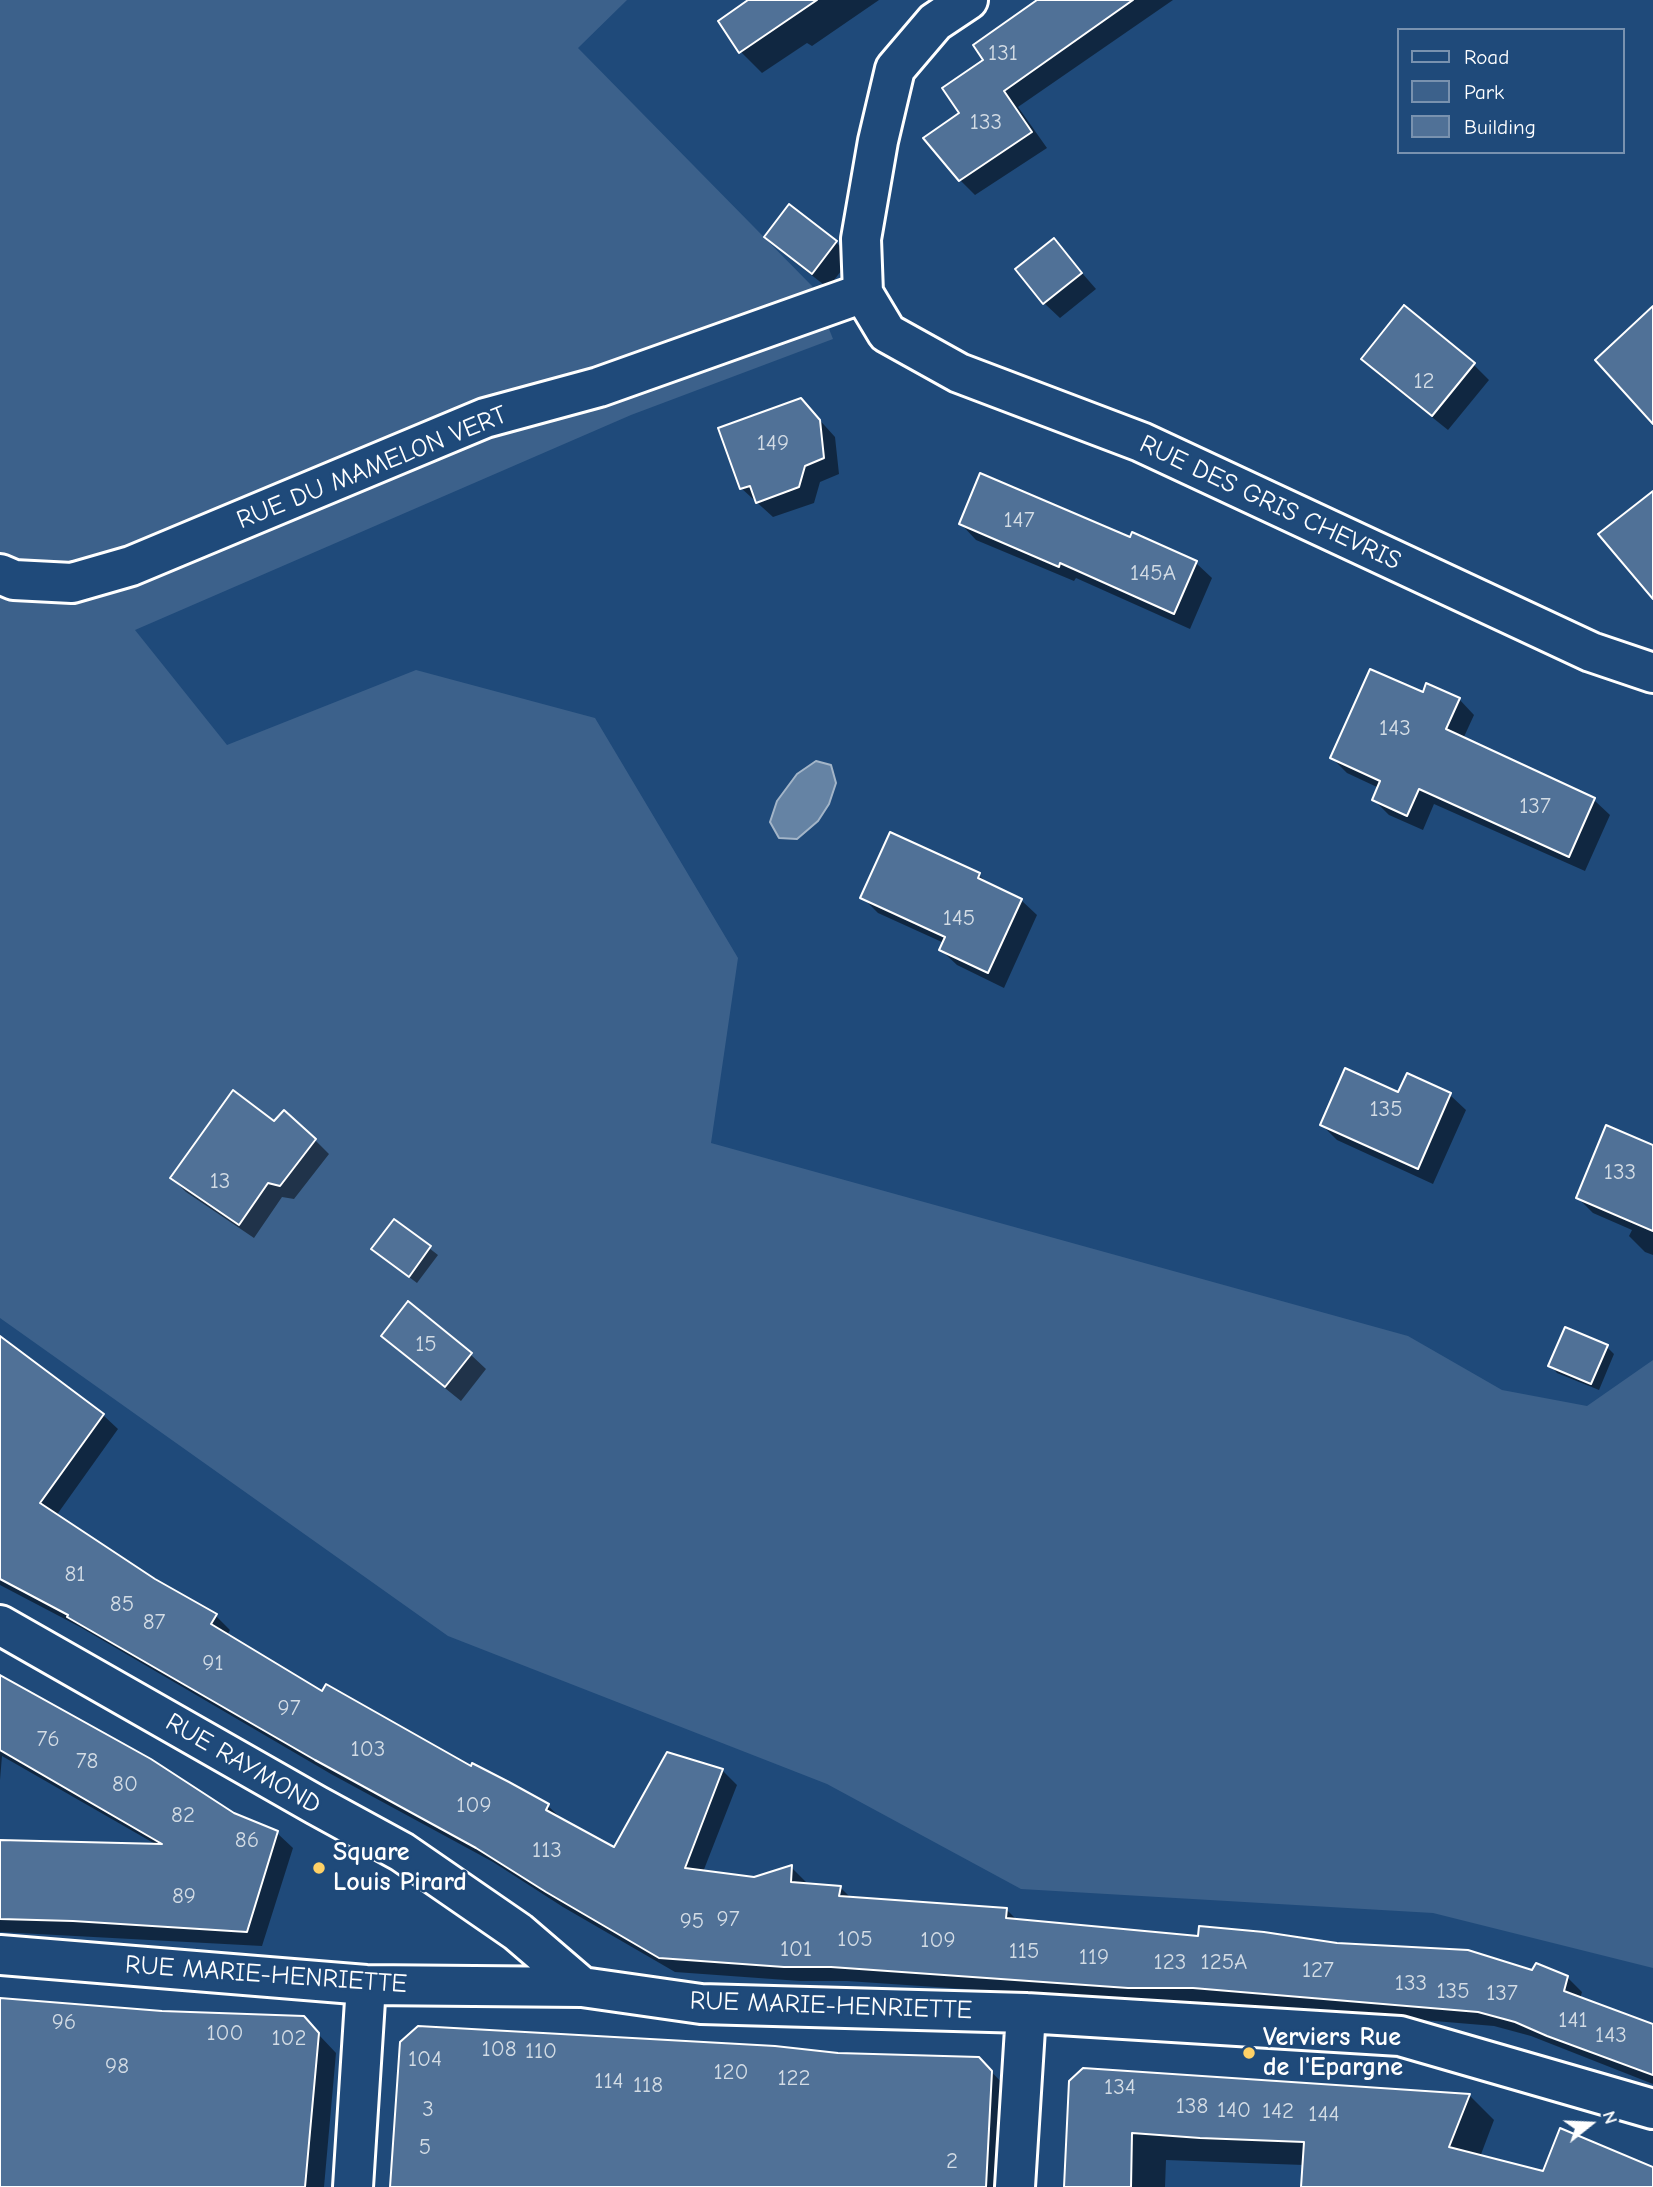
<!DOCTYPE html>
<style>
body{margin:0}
#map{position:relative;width:1653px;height:2187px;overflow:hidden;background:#1f4a7a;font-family:"Comic Neue",sans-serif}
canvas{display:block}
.legend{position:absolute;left:1397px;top:28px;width:228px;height:126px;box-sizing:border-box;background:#1f4a7a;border:2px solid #7992af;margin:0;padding:9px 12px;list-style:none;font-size:21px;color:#fff}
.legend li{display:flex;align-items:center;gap:14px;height:35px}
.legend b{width:35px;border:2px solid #7992af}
.north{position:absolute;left:1555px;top:2089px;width:70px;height:70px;-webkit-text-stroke:5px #1f4a7a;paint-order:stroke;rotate:72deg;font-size:19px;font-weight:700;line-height:28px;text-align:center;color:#fff}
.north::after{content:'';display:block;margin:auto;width:24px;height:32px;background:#fff;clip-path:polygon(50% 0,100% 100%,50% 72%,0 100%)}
</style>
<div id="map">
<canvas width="1653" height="2187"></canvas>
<ul class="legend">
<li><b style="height:9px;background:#1f4a7a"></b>Road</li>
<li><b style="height:19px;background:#3c618b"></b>Park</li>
<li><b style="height:19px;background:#507197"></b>Building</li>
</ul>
<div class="north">N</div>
</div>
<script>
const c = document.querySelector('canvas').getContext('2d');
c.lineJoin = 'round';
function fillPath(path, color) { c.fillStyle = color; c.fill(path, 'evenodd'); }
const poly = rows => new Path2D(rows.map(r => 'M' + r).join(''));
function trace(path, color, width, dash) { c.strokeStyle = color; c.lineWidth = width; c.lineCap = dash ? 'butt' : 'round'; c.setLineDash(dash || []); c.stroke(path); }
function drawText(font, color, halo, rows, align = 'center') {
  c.font = font + ' "Comic Neue",sans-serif'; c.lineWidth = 5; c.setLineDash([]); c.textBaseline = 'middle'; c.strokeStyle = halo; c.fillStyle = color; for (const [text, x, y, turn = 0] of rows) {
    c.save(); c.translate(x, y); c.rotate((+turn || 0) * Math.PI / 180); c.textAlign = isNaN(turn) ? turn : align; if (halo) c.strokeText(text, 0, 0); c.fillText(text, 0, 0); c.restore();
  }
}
fillPath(poly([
 [0,0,627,0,578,48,812,286,833,339,631,415,135,630,227,745,416,670,595,718,738,958,711,1143,1408,1336,1502,1390,1587,1406,1653,1360,1653,1968,1433,1913,1021,1889,827,1784,448,1636,0,1318]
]), '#3c618b');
const water = poly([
 [816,761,831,765,836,783,829,804,818,821,797,839,779,838,770,822,777,801,797,774,816,761]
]);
fillPath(water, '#6583a4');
trace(water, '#a3b5c8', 2);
fillPath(poly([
 [752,0,879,0,812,46,807,43,762,73,741,52,720,21],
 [1041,0,1173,0,1018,107,1047,148,975,195,960,180,961,113,985,61],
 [790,206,836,242,851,258,828,288,782,252,767,237],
 [1054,241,1096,289,1060,318,1044,303],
 [1404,308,1474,365,1489,380,1448,430,1378,374,1363,359],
 [816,416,835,437,839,474,820,482,814,503,773,517,741,488],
 [961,524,1131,539,1133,535,1196,563,1212,578,1190,629,1076,578,1074,581,976,540],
 [1424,695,1459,699,1474,715,1463,739,1594,800,1610,815,1585,871,1434,804,1423,830,1389,815,1374,800,1379,788,1347,773,1332,758],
 [979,875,989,885,1021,900,1037,915,1004,988,957,965,941,950,944,943,878,913,862,897],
 [1408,1075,1450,1095,1466,1110,1433,1184,1337,1140,1322,1125,1399,1095],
 [274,1124,315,1140,329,1154,294,1199,282,1197,254,1238,186,1192,172,1178],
 [1653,1147,1653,1255,1645,1252,1629,1236,1632,1230,1593,1213,1578,1198],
 [394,1221,438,1255,417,1283,381,1256],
 [383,1335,470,1354,486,1369,461,1401,399,1351],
 [0,1338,103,1415,118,1429,56,1516,154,1580,216,1616,230,1630,228,1634,323,1693,471,1768,509,1783,548,1806,563,1820,615,1850,722,1770,737,1785,703,1872,754,1878,791,1867,806,1882,805,1885,840,1887,851,1898,1007,1910,1018,1921,1567,1977,1582,1992,1580,1999,1653,2025,1653,2084,1531,2036,1494,2026,1208,2002,1143,2001,847,1981,800,1981,675,1972,563,1907,493,1862,331,1774,80,1627,0,1585],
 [1607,1347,1614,1354,1599,1390,1557,1373,1550,1365],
 [0,1676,233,1814,277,1833,293,1848,262,1946,0,1932,0,1842,157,1845,2,1756,0,1780],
 [0,2000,79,2008,303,2018,336,2053,324,2187,0,2187],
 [838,2054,979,2059,1008,2089,1002,2187,391,2187],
 [1071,2082,1469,2095,1494,2120,1480,2157,1544,2174,1653,2169,1653,2187,1303,2187,1304,2165,1166,2160,1165,2187,1065,2187]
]), '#0007');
const building = poly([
 [748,0,817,0,739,53,718,21,748,0],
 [1037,0,1133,0,1004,91,1032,132,959,181,923,138,959,113,942,88,983,60,973,45,1037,0],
 [789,204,837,241,812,274,764,237,789,204],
 [1054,238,1082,273,1043,304,1015,269,1054,238],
 [1404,305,1475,363,1432,416,1361,359,1404,305],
 [1653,306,1653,424,1595,360,1653,306],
 [801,398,820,420,824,458,805,466,799,487,756,503,750,486,740,489,718,428,801,398],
 [980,473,1130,537,1132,532,1197,561,1174,614,1060,563,1059,567,959,524,980,473],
 [1653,491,1653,599,1598,534,1653,491],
 [1370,669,1423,692,1426,683,1460,698,1446,729,1595,798,1569,857,1419,789,1407,816,1372,800,1380,781,1330,758,1370,669],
 [890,832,980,873,978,878,1022,899,988,973,939,950,945,937,860,898,890,832],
 [1345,1068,1398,1092,1407,1073,1451,1093,1418,1169,1320,1125,1345,1068],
 [233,1090,274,1121,284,1110,316,1139,280,1186,268,1183,239,1225,170,1178,233,1090],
 [1606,1125,1653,1145,1653,1231,1576,1198,1606,1125],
 [394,1219,431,1246,409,1277,371,1249,394,1219],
 [408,1301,472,1353,445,1387,381,1336,408,1301],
 [1565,1327,1608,1345,1591,1384,1548,1366,1565,1327],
 [0,1336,104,1414,40,1503,155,1579,217,1614,211,1624,322,1691,326,1684,471,1766,472,1763,509,1782,549,1804,546,1810,614,1847,667,1752,723,1769,685,1868,754,1877,792,1865,791,1882,841,1886,839,1896,1007,1908,1006,1918,1198,1936,1199,1926,1264,1932,1337,1943,1468,1950,1532,1970,1536,1963,1568,1976,1564,1991,1653,2024,1653,2075,1547,2036,1515,2022,1478,2012,1193,1988,1128,1988,831,1967,784,1967,659,1958,546,1892,476,1848,315,1760,67,1617,68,1615,0,1579,0,1336],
 [0,1675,151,1759,234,1813,278,1831,247,1932,73,1921,0,1919,0,1840,162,1844,0,1750,0,1675],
 [0,1998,162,2011,304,2016,319,2033,305,2187,0,2187,0,1998],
 [418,2026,775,2046,838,2053,979,2057,992,2071,986,2187,390,2187,400,2042,418,2026],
 [1083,2068,1470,2094,1449,2147,1543,2171,1560,2128,1653,2167,1653,2187,1301,2187,1304,2142,1200,2138,1132,2133,1131,2187,1064,2187,1069,2081,1083,2068]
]);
fillPath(building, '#507197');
trace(building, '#fff', 2);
const minor = poly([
 [968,0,935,22,895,69,878,141,861,239,863,293,887,333,959,373,1141,442,1591,652,1653,673],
 [0,574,14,580,72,583,131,566,485,418,599,387,863,293],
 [0,1625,316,1805,402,1852,518,1932,582,1987],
 [0,1955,366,1985,582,1987,701,2004,1026,2013,1400,2036,1653,2109],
 [353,2187,366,1985],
 [1015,2187,1026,2013]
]);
trace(minor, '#fff', 44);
trace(minor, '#1f4a7a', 38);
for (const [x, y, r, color] of [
 [319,1868,7,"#ffd166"],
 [1249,2053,7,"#ffd166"]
]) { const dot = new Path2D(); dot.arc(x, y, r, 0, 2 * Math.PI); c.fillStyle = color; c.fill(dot); trace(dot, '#1f4a7a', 2.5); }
drawText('23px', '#d3dce5', null, [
 ["131",1003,53],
 ["133",986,122],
 ["12",1424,381],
 ["149",773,443],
 ["147",1019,520],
 ["145A",1153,573],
 ["143",1395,728],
 ["137",1535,806],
 ["145",959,918],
 ["135",1386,1109],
 ["133",1620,1172],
 ["13",220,1181],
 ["15",426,1344],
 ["81",75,1574],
 ["85",122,1604],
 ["87",154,1622],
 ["91",213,1663],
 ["97",289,1708],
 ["76",48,1739],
 ["103",368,1749],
 ["78",87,1761],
 ["80",125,1784],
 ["109",474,1805],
 ["82",183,1815],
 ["86",247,1840],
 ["113",547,1850],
 ["89",184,1896],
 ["97",728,1919],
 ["95",692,1921],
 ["105",855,1939],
 ["109",938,1940],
 ["101",796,1949],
 ["115",1024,1951],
 ["119",1094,1957],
 ["123",1170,1962],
 ["125A",1224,1962],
 ["127",1318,1970],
 ["133",1411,1983],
 ["135",1453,1991],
 ["137",1502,1993],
 ["141",1573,2020],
 ["96",64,2022],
 ["100",225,2033],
 ["143",1611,2035],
 ["102",289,2038],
 ["108",499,2049],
 ["110",541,2051],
 ["104",425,2059],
 ["98",117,2066],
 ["120",731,2072],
 ["122",794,2078],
 ["114",609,2081],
 ["118",648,2085],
 ["134",1120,2087],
 ["138",1192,2106],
 ["3",428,2109],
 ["140",1234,2110],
 ["142",1278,2111],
 ["144",1324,2114],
 ["5",425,2147],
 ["2",952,2161]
]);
drawText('26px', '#fff', '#1f4a7a', [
 ["RUE DU MAMELON VERT",372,468,-22],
 ["RUE DES GRIS CHEVRIS",1270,503,25],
 ["RUE RAYMOND",243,1764,30],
 ["RUE MARIE-HENRIETTE",266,1975,4],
 ["RUE MARIE-HENRIETTE",831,2006,2]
]);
drawText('bold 26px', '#fff', '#1f4a7a', [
 ["Square",333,1853],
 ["Louis Pirard",333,1883],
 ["Verviers Rue",1263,2038],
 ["de l'Epargne",1263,2068]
], 'left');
</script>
